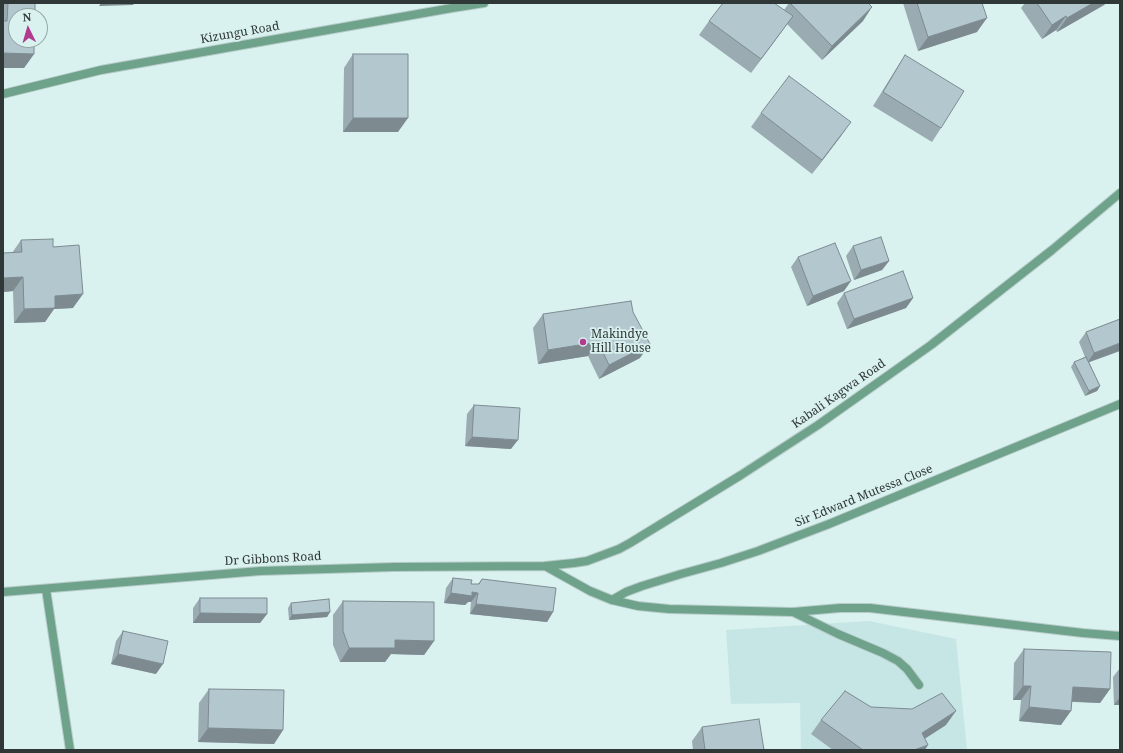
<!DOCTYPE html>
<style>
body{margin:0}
#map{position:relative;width:1123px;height:753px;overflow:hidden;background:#d9f1ef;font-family:"Noto Serif",serif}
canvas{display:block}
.frame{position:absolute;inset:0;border:4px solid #2f3837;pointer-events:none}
.north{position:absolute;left:8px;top:8px;width:40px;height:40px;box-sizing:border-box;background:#d9f1ef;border:1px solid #95a7a5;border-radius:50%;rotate:355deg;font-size:11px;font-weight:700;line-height:16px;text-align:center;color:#2f3837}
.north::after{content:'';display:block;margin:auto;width:14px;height:18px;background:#b1398e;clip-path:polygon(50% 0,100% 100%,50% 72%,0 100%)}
</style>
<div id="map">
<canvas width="1123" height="753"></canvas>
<div class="frame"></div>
<div class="north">N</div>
</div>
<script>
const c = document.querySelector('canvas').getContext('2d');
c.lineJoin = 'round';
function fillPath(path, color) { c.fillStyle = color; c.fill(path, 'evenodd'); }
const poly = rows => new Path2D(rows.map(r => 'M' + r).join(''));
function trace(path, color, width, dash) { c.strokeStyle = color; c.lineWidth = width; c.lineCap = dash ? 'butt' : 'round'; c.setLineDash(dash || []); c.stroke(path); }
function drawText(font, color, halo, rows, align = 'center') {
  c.font = font + ' "Noto Serif",serif'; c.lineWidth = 3.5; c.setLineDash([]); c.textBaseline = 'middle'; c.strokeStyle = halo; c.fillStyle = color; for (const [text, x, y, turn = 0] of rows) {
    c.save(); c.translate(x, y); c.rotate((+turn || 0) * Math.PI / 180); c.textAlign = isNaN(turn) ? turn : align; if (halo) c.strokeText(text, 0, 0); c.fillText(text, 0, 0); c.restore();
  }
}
fillPath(poly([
 [869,621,956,639,967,750,801,750,800,703,731,704,726,630]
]), '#c6e6e5');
const lane = poly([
 [793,612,838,634,883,653,898,661,907,669,919,685]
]);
const street = poly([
 [3,94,101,70,452,8,484,3],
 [545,566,590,591,612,600,638,606,669,609,793,612,840,608,870,608,1083,633,1120,636],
 [46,589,70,750],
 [3,592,260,571,394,567,545,566,574,563,587,561,619,549,630,543,741,475,818,425,931,345,1052,250,1120,193],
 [612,600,626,592,642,586,681,574,721,563,758,551,829,524,1120,404]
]);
trace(lane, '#b7ccca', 10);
trace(street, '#b7ccca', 10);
trace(lane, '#6fa28a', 8);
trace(street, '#6fa28a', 8);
fillPath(poly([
 [3,3,35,3,34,54,24,68,3,68],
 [789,3,863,21,822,60,787,24,751,73,699,35,709,21,784,10],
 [903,3,982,3,977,32,918,51],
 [1025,3,1106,3,1104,5,1057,32,1056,30,1042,39,1021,8],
 [353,54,398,132,343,132,344,68],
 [905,55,941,128,932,142,873,106,896,69],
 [761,113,841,136,812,174,751,127],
 [21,240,53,247,73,308,54,309,45,322,14,323,13,291,3,292,3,253,12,253],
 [853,246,889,261,882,270,854,280,846,256],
 [798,257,844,291,807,306,791,267],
 [844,293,913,298,906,308,847,329,837,303],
 [543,314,640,358,599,379,588,356,538,364,533,328],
 [1120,319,1089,362,1100,386,1097,391,1085,396,1071,367,1074,362,1085,357,1079,342,1086,332],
 [474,405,511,449,465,446,467,414],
 [453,578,471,584,478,584,482,579,553,612,547,622,470,614,471,602,468,602,465,605,444,603,446,588],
 [200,598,267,614,260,623,193,623,193,608],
 [343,601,434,641,424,655,391,654,385,662,340,662,333,645,333,615],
 [291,603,330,612,327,617,289,620,288,608],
 [123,631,156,674,111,664,116,641],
 [1024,649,1110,689,1100,703,1072,702,1061,725,1019,721,1021,700,1013,700,1014,663],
 [1120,668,1120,705,1114,705,1113,677],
 [209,689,283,730,274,744,198,742,199,703],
 [871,707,946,725,925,738,925,750,833,750,811,734,821,720],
 [702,727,764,750,693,750,692,741]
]), '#9aabb2');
fillPath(poly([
 [101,3,135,3,133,5,99,6],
 [1093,3,1106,3,1104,5,1057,32,1067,18],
 [872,7,863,21,822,60,832,46],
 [793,16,783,30,751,73,761,59],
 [1066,16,1056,30,1042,39,1052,25],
 [987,18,977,32,918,51,928,37],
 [3,53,34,54,24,68,3,68],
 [353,118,408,118,398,132,343,132],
 [851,122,841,136,812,174,822,160],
 [889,261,882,270,854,280,861,270],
 [23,277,13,291,3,292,3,278],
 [851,281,844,291,807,306,813,296],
 [83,294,73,308,54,309,45,322,14,323,24,309,55,296],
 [913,298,906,308,847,329,854,319],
 [598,342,588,356,538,364,548,350],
 [1120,343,1120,351,1087,363,1094,353],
 [650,344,640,358,599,379,609,365],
 [1100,386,1097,391,1085,396,1089,391],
 [472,437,518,440,511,449,465,446],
 [472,592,478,593,471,602,468,602,465,605,444,603,451,593],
 [476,604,553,612,547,622,470,614],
 [330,612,327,617,289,620,292,615],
 [200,613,267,614,260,623,193,623],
 [395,640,434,641,424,655,391,654,385,662,340,662,349,648],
 [118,654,163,664,156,674,111,664],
 [1023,686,1031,686,1021,700,1013,700],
 [1073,687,1110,689,1100,703,1064,701],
 [1120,697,1120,705,1114,705],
 [1029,707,1071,711,1061,725,1019,721],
 [956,711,946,725,912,747,922,733],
 [208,728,283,730,274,744,198,742],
 [928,745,925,750,914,750]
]), '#7d8b91');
const building = poly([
 [8,3,35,3,35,16,16,16,16,40,34,40,34,54,3,53,3,21,7,21,8,3],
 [723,3,774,3,793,16,761,59,709,21,723,3],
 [790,3,868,3,872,7,832,46,790,3],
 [917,3,982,3,987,18,928,37,917,3],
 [1037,3,1093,3,1067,18,1066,16,1052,25,1037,3],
 [353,54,408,54,408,118,353,118,353,54],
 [905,55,964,91,941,128,883,92,905,55],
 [789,76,851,122,822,160,761,113,789,76],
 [881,237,889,261,861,270,853,246,881,237],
 [53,239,53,247,79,245,83,294,55,296,55,308,24,309,23,277,3,278,3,253,22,252,21,240,53,239],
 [835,243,851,281,813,296,798,257,835,243],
 [903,271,913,298,854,319,844,293,903,271],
 [631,301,633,312,650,344,609,365,598,342,548,350,543,314,631,301],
 [1120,319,1120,343,1094,353,1086,332,1120,319],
 [1086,357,1100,386,1089,391,1074,362,1086,357],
 [474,405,520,408,518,440,472,437,474,405],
 [453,578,472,580,471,584,479,584,482,579,556,588,553,612,476,604,478,593,472,592,472,596,451,593,453,578],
 [200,598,267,598,267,614,200,613,200,598],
 [329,599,330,612,292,615,291,603,329,599],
 [343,601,434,602,434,641,395,640,395,648,349,648,343,631,343,601],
 [123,631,168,641,163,664,118,654,123,631],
 [1024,649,1111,652,1110,689,1073,687,1071,711,1029,707,1031,686,1023,686,1024,649],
 [209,689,284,690,283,730,208,728,209,689],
 [845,691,871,707,912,709,942,693,956,711,922,733,928,745,914,750,863,750,821,720,845,691],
 [759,719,764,750,705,750,702,727,759,719]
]);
fillPath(building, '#b3c7cf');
trace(building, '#7d8b91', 1);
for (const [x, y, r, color] of [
 [583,342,4,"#b1398e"]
]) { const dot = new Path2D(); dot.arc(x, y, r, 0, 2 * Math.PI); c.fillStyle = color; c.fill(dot); trace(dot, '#d9f1ef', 1.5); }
drawText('12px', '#2f3837', '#d9f1ef', [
 ["Kizungu Road",240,33,-10],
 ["Kabali Kagwa Road",839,394,-35],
 ["Sir Edward Mutessa Close",864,496,-22],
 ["Dr Gibbons Road",273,559,-3]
]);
drawText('12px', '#2f3837', '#d9f1ef', [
 ["Makindye",591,335],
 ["Hill House",591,349]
], 'left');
</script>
